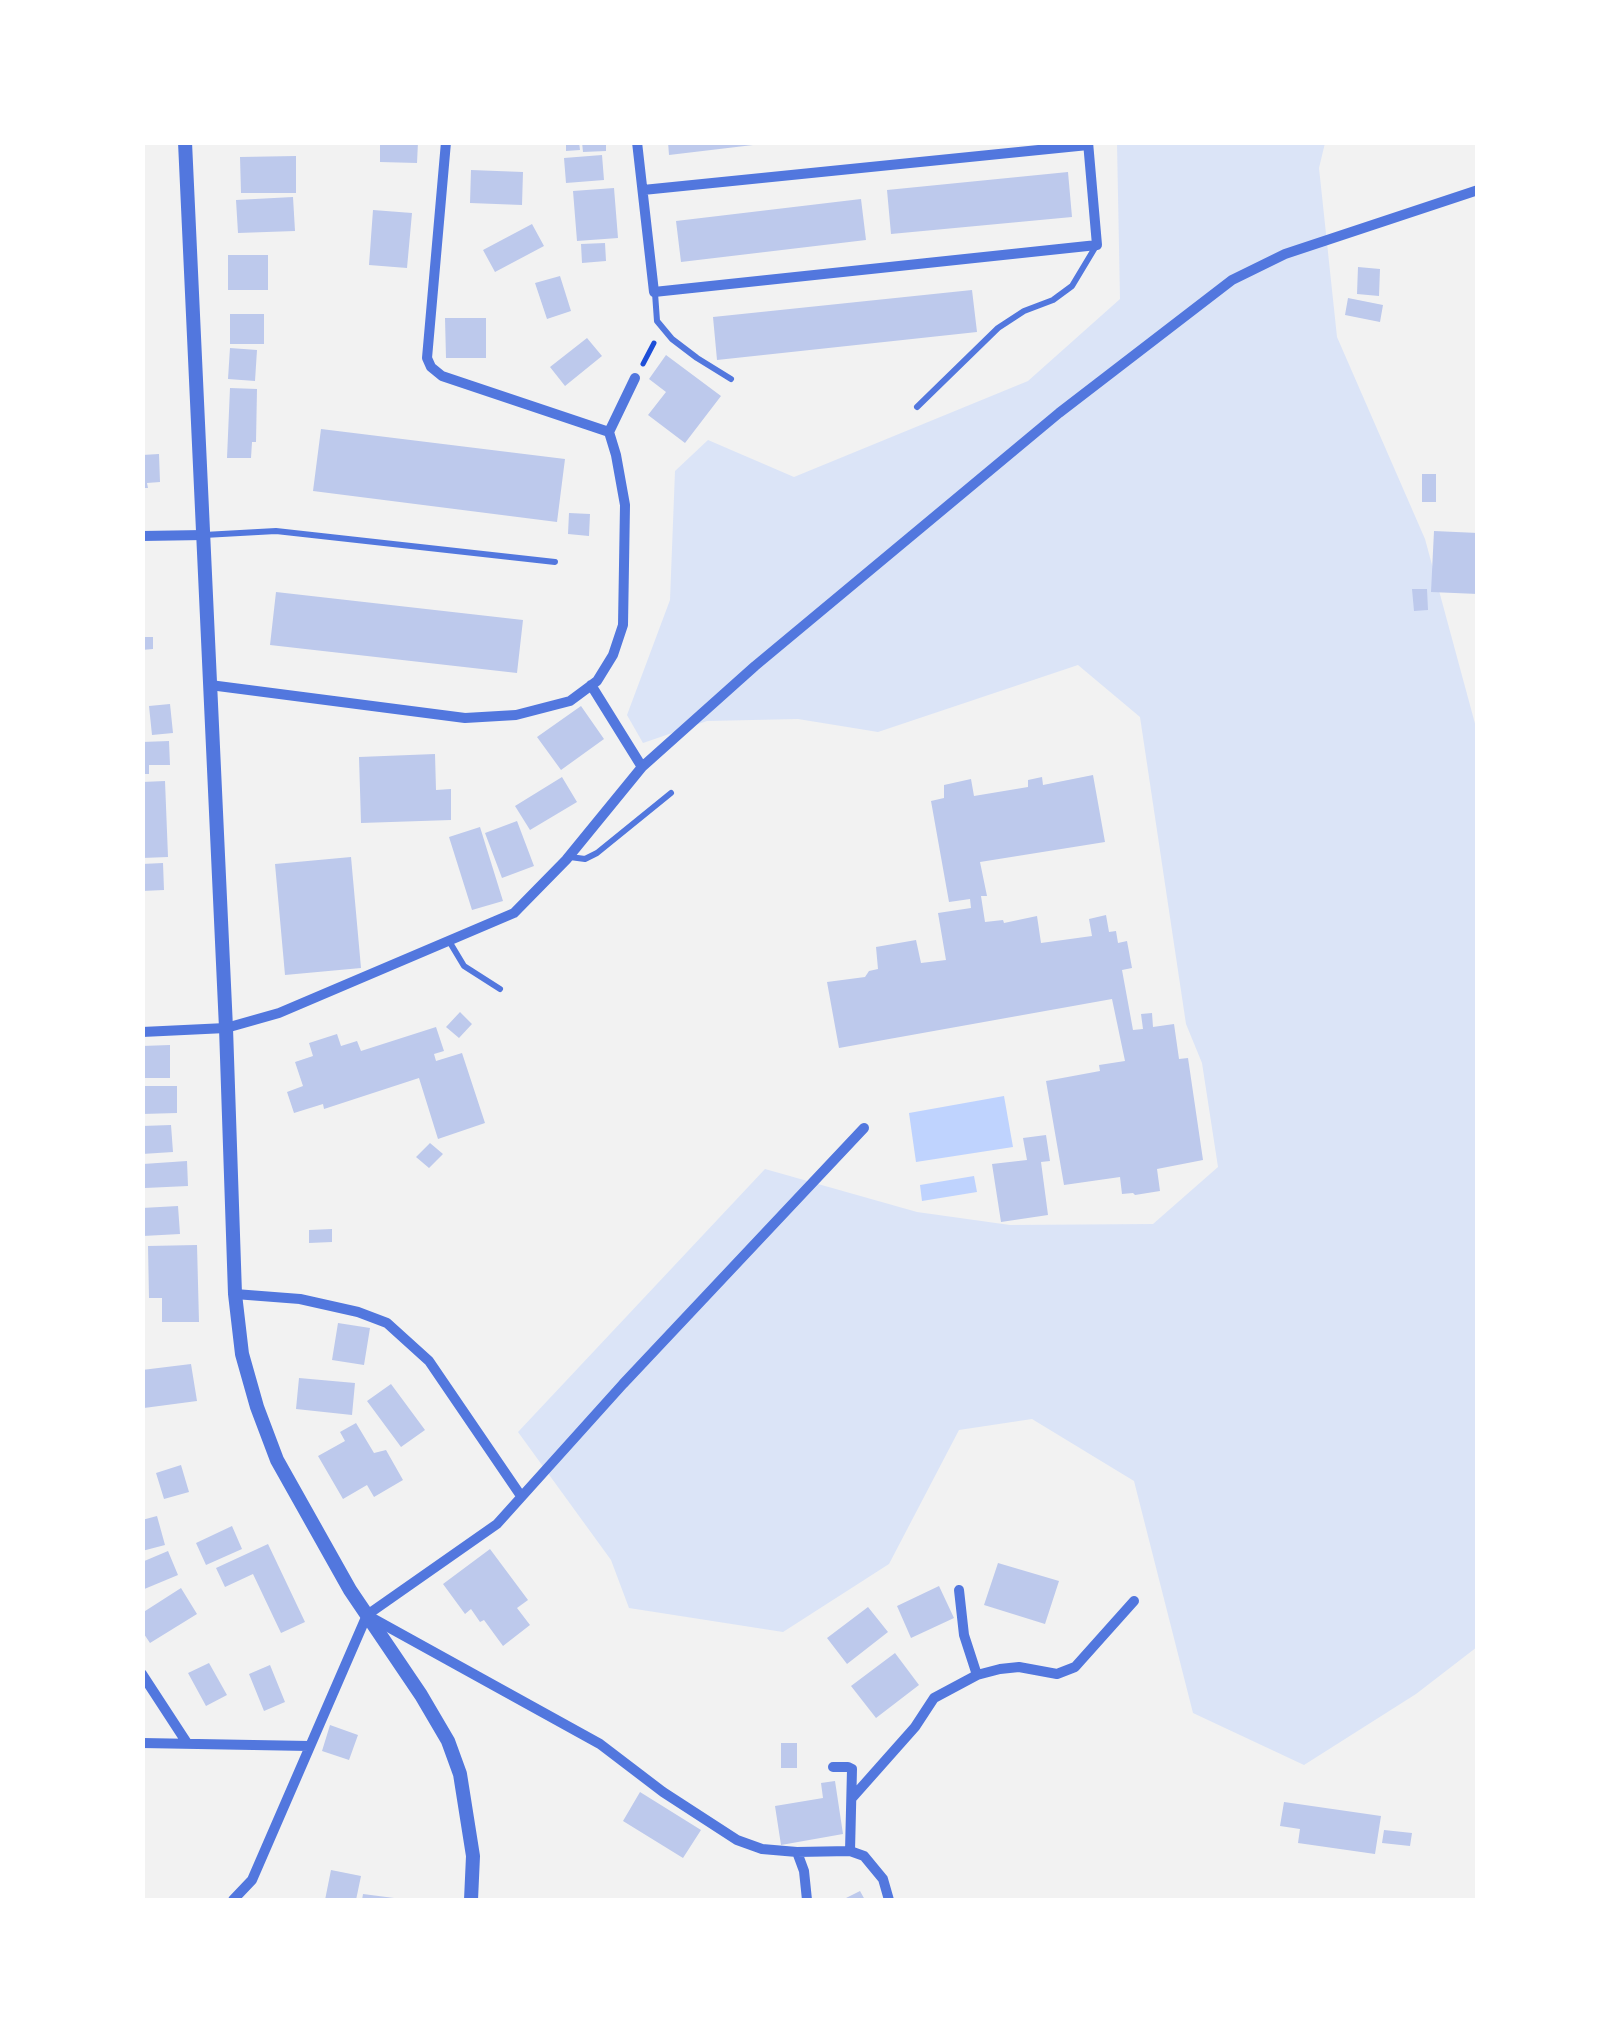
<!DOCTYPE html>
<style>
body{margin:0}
#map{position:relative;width:1620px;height:2043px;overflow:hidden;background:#f2f2f2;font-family:"Source Sans 3",sans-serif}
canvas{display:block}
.frame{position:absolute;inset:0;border:145px solid #fff;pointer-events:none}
</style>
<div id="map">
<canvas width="1620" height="2043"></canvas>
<div class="frame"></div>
</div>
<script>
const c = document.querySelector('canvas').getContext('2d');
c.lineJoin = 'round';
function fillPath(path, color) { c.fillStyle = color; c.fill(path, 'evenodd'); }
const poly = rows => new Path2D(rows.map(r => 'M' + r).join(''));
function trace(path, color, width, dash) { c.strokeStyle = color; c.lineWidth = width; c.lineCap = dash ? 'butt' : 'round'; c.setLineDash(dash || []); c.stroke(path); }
fillPath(poly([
 [1117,143,1325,143,1319,168,1337,337,1425,539,1477,731,1477,1647,1416,1694,1304,1765,1193,1713,1134,1481,1032,1419,959,1430,889,1564,783,1632,629,1608,611,1560,518,1432,765,1169,917,1212,1010,1225,1153,1224,1218,1167,1202,1063,1186,1024,1140,717,1078,665,878,732,798,719,707,721,643,743,627,715,670,600,675,471,708,440,794,477,1028,381,1120,299]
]), '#dbe4f7');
fillPath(poly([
 [1004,1096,1013,1147,916,1162,909,1113],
 [974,1176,977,1192,922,1201,920,1185]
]), '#bfd3fe');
fillPath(poly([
 [380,142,418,142,417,163,380,162],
 [566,142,579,142,580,150,566,151],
 [582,142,606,142,606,151,583,152],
 [668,142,753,142,753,145,669,155],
 [602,155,604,180,566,183,564,158],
 [296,156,296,193,241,193,240,157],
 [471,170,523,172,522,205,470,203],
 [1068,172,1072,217,891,234,887,190],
 [614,188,618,238,577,241,573,191],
 [293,197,295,231,238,233,236,200],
 [861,199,866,240,681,262,676,221],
 [373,210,412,213,407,268,369,265],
 [532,224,544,246,495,272,483,250],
 [605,243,606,261,582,263,581,244],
 [228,255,268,255,268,290,228,290],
 [1358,267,1380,269,1379,296,1357,294],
 [560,276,571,311,547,319,535,283],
 [972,290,977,332,717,360,713,317],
 [1348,298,1383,305,1380,322,1345,315],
 [230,314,264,314,264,344,230,344],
 [445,318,486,318,486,358,446,358],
 [587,338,602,356,565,386,550,367],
 [230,348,257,350,255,381,228,379],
 [666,355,721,396,685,443,648,415,666,392,649,379],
 [230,388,257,389,256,442,252,442,251,458,227,458],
 [321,429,565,459,557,522,313,491],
 [159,454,160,482,147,483,148,488,142,488,142,455],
 [1422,474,1436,474,1436,502,1422,502],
 [569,513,590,514,589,536,568,534],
 [1434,531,1478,533,1478,594,1431,592],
 [1412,589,1427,589,1428,610,1414,611],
 [276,592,523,620,517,673,270,645],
 [142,637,153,637,153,649,142,650],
 [170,704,173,733,152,735,149,706],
 [581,706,604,739,561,770,537,737],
 [169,741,170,765,149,765,149,774,142,774,142,742],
 [435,754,436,790,451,789,451,820,361,823,359,757],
 [1093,775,1105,842,980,862,987,896,981,896,985,922,1003,920,1004,923,1037,916,1041,943,1092,936,1089,919,1106,915,1109,932,1116,931,1118,943,1127,941,1132,968,1122,970,1133,1030,1143,1029,1141,1014,1152,1013,1153,1027,1174,1024,1179,1059,1188,1058,1203,1160,1157,1169,1160,1191,1135,1195,1133,1193,1122,1194,1120,1177,1064,1185,1046,1081,1100,1071,1099,1065,1125,1061,1112,999,839,1048,827,982,865,977,869,971,878,969,876,947,916,940,921,963,946,960,938,913,971,908,970,899,949,902,931,801,944,798,944,785,971,779,974,796,1028,787,1028,780,1042,777,1043,785],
 [562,777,577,802,530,830,515,806],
 [165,781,168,857,142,858,142,782],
 [517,821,534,866,502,878,485,833],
 [480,827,503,901,472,910,449,837],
 [351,857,361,968,285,975,275,864],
 [163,863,164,890,142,891,142,864],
 [460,1012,472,1024,459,1038,446,1027],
 [436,1027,444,1051,434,1054,436,1061,462,1053,485,1123,438,1139,419,1078,324,1109,323,1104,294,1113,287,1092,303,1086,295,1062,313,1056,309,1043,337,1034,341,1046,357,1041,361,1051],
 [170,1045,170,1078,142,1078,142,1046],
 [142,1086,177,1086,177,1113,142,1114],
 [171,1125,173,1152,142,1154,142,1126],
 [1046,1135,1050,1161,1041,1162,1048,1215,1001,1222,992,1164,1027,1160,1023,1138],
 [430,1143,443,1154,429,1168,416,1157],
 [187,1161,188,1186,145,1188,143,1164],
 [178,1206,180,1234,143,1236,142,1208],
 [332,1229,332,1242,309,1243,309,1230],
 [197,1245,199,1322,162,1322,162,1298,149,1298,148,1246],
 [338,1323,370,1328,364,1365,332,1360],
 [191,1364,197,1401,144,1408,142,1370],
 [299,1378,355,1383,352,1415,296,1409],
 [391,1384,425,1430,401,1447,367,1401],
 [356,1423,374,1453,386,1450,403,1480,374,1497,367,1485,343,1499,318,1456,345,1441,340,1432],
 [181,1465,189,1492,164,1499,156,1473],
 [157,1516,165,1545,142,1551,142,1520],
 [232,1526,242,1549,206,1565,196,1543],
 [268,1544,305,1622,281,1633,253,1574,225,1587,216,1568],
 [490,1549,528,1600,517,1608,530,1625,503,1646,484,1620,480,1622,471,1609,465,1614,443,1584],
 [168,1551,178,1575,142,1590,142,1562],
 [998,1563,1059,1581,1045,1624,984,1605],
 [939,1586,954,1618,911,1638,897,1606],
 [181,1588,197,1614,150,1643,142,1631,142,1613],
 [868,1607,888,1632,847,1664,827,1638],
 [895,1653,919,1685,876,1718,851,1686],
 [209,1663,227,1695,206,1706,188,1673],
 [270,1665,285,1702,264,1711,249,1674],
 [330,1725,358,1735,349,1760,322,1751],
 [781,1743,797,1743,797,1768,781,1768],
 [835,1781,843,1834,781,1845,775,1806,823,1798,821,1783],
 [640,1792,701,1830,683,1858,623,1821],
 [1284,1802,1381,1816,1375,1854,1298,1843,1300,1829,1280,1826],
 [1384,1830,1412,1833,1410,1846,1382,1843],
 [331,1870,361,1876,356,1900,325,1900],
 [860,1891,865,1900,842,1900],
 [363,1894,394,1898,394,1900,362,1900]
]), '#bdc9ec');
trace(poly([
 [643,364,654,343]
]), '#1d4ed8', 5);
trace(poly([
 [655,293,657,321,672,339,697,358,731,379],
 [917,407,998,328,1024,311,1053,300,1072,286,1096,246],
 [204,535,276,531,555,562],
 [570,857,585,859,597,853,671,793],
 [449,941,464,966,500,989]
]), '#5277de', 6);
trace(poly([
 [637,142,654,292,1097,245,1088,142],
 [643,190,1088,145],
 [609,432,635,378],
 [142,536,204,535],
 [210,685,465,718,516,715,570,701,597,681,613,655,623,625,625,505,616,455,609,432,442,376,431,367,427,358,446,142],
 [591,685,642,767],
 [142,1032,226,1028,279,1013,514,913,566,860,642,767,755,666,1059,413,1232,280,1285,254,1478,190],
 [235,1294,300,1299,358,1312,387,1323,429,1361,521,1496],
 [959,1590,964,1635,977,1675],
 [372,1618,600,1744,663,1792,737,1840,762,1849,797,1852,850,1851,864,1856,883,1879,889,1900],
 [142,1674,187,1743],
 [142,1743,309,1746],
 [833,1767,848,1767,852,1769,850,1851],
 [852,1798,915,1727,934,1698,977,1675,1000,1669,1019,1667,1057,1674,1075,1667,1134,1601],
 [797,1852,804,1871,807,1900],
 [233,1900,252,1880,367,1615,497,1524,623,1384,864,1128]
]), '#5277de', 10);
trace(poly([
 [185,142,226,1028,235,1294,242,1354,257,1407,277,1460,350,1590,421,1695,448,1741,460,1774,473,1856,471,1900]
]), '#5277de', 14);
</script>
